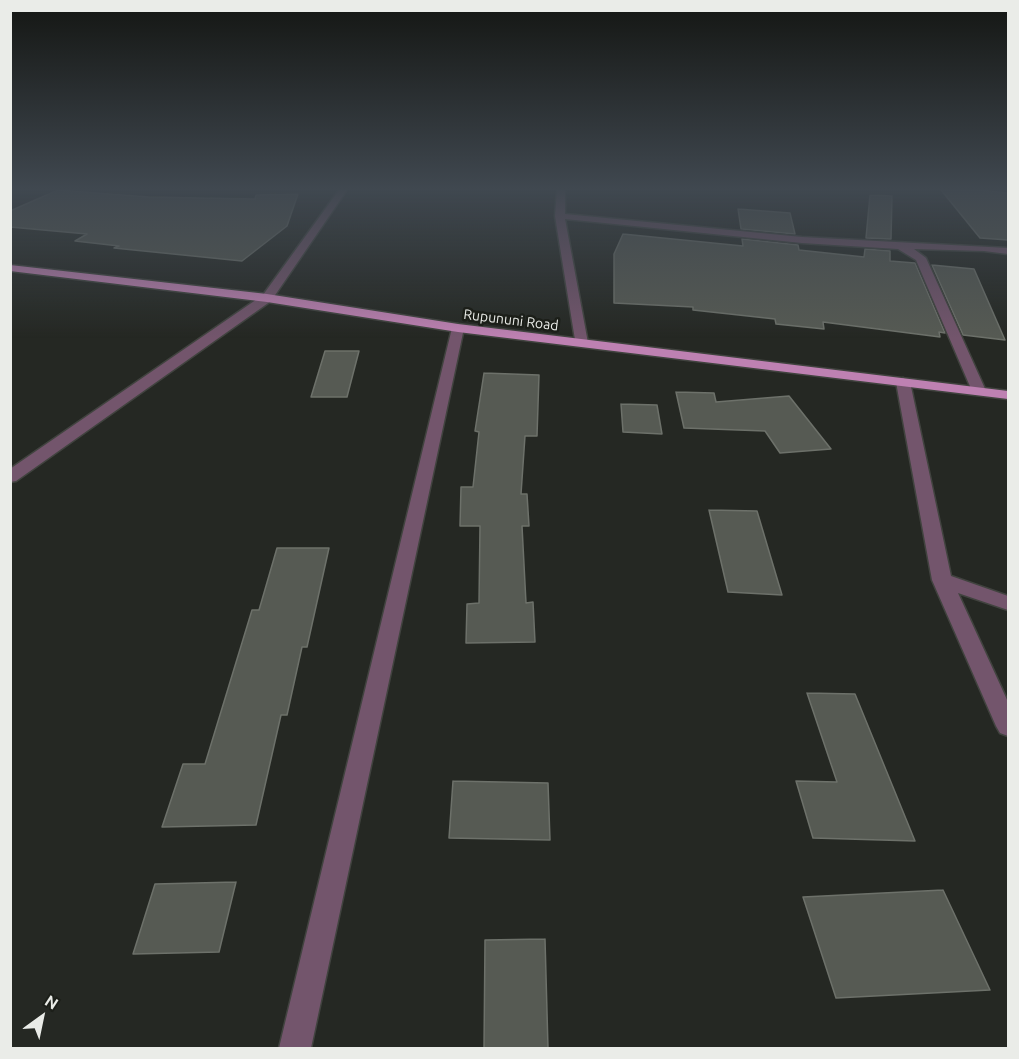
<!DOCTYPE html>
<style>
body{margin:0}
#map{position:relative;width:1019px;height:1059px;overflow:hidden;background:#252823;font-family:Ubuntu,sans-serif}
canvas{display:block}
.frame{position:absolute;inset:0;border:12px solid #eaece8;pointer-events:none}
.north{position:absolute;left:12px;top:987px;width:60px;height:60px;-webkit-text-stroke:4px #1c1f19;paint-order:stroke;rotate:33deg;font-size:16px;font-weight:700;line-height:24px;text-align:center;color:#eaece8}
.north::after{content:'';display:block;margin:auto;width:21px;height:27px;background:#eaece8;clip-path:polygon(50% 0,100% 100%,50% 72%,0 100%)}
</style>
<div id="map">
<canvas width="1019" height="1059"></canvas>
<div class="frame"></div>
<div class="north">N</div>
</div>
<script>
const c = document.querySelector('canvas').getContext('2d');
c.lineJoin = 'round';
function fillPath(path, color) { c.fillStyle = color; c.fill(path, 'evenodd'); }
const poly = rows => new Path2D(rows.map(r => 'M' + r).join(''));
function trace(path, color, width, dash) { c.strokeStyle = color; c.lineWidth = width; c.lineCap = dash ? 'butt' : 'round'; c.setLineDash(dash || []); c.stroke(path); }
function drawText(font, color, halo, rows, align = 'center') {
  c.font = font + ' Ubuntu,sans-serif'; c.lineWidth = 5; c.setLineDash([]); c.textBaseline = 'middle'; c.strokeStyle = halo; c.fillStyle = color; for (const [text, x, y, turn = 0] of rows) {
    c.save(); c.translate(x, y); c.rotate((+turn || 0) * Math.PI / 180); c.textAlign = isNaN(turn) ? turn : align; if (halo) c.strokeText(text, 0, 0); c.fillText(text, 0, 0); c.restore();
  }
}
const building = poly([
 [58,190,149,197,255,199,256,195,298,194,287,226,242,261,114,248,119,246,75,241,87,234,10,227,10,211,58,190],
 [941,190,980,190,1008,193,1008,240,980,238,941,190],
 [870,195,892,196,891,239,866,238,870,195],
 [738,209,790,213,795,234,741,229,738,209],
 [623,234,743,246,742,239,798,245,799,250,864,257,865,249,890,251,890,261,915,263,945,333,939,332,940,337,823,322,824,329,776,324,775,319,693,310,693,307,614,303,614,254,623,234],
 [932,265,974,269,1005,340,963,335,932,265],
 [325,351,359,351,347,397,311,397,325,351],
 [484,373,539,375,537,436,525,436,521,494,527,494,529,526,522,526,526,603,533,602,535,642,466,643,467,604,479,603,480,526,460,526,461,487,473,487,479,432,475,431,484,373],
 [676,392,714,393,716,402,789,396,831,449,780,453,765,431,684,428,676,392],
 [621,404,657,405,662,434,623,432,621,404],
 [709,510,757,511,782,595,728,592,709,510],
 [277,548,329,548,307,647,302,647,287,715,281,715,256,825,162,827,183,764,205,764,252,610,259,610,277,548],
 [807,693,855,694,915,841,813,838,796,781,837,782,807,693],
 [453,781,548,783,550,840,449,838,453,781],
 [236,882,219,952,133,954,155,884,236,882],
 [943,890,990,990,836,998,803,897,943,890],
 [545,939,548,1048,484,1048,485,940,545,939]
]);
fillPath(building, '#565a53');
trace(building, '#6d716a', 1.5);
const minor = poly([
 [339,190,347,190,271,301,16,481,10,482,10,469,263,295,339,190],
 [557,190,565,190,565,214,802,237,1008,248,1008,254,984,251,914,249,926,258,986,391,979,395,972,391,916,260,898,249,802,243,565,219,588,343,586,346,576,346,555,216,557,190],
 [458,324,464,328,311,1048,279,1048,452,328,458,324],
 [903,378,910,382,951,576,1008,596,1008,610,958,593,1008,702,1008,736,1000,733,996,726,932,580,896,382,903,378]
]);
const major = poly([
 [10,265,267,294,458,324,1008,391,1008,399,458,332,267,302,10,271,10,265]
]);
trace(minor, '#41433f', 3);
trace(major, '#41433f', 3);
fillPath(minor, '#73556c');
fillPath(major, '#be81b2');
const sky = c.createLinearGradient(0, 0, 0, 338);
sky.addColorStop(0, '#141613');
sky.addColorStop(0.56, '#404850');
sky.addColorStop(1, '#40485000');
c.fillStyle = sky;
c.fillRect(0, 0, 1019, 338);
drawText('14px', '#eaece8', '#1c1f19', [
 ["Rupununi Road",511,320,7]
]);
</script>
